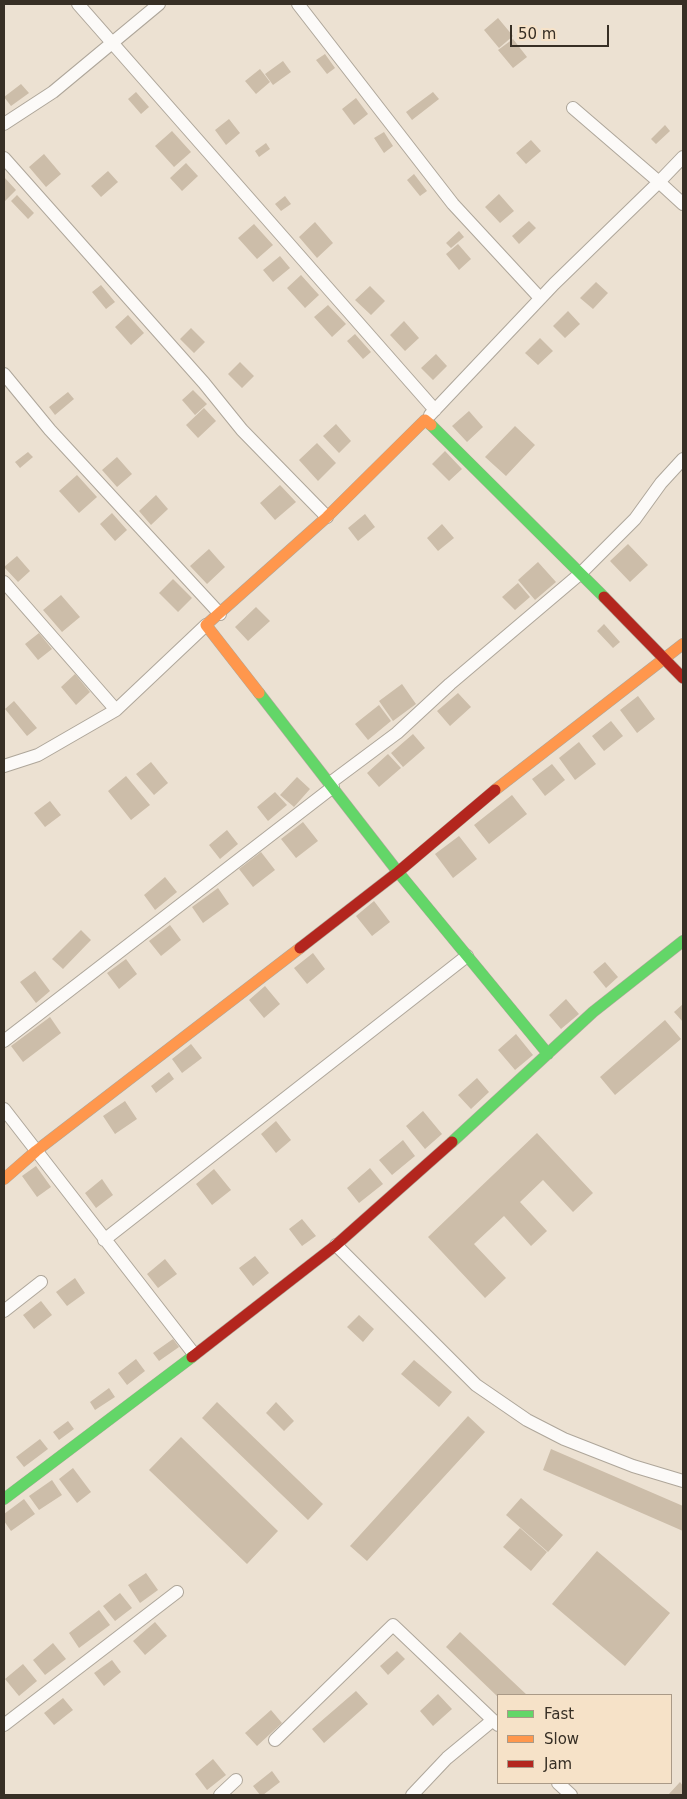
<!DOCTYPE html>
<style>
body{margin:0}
#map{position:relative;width:687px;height:1799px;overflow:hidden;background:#ece1d2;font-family:"DejaVu Sans",sans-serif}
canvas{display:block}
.frame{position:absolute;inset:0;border:5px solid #372f25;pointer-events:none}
.legend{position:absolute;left:497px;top:1694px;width:175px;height:90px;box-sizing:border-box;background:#f6e2c8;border:1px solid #aa9a87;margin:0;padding:6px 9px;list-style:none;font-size:15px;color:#372f25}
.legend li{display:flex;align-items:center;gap:10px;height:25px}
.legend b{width:25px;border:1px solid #aa9a87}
.scale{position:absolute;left:510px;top:25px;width:99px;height:22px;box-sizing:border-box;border:2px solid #372f25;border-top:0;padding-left:6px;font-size:15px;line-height:18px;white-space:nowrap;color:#372f25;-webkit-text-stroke:4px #f6e2c8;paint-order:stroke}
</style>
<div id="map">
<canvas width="687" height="1799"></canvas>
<div class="frame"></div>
<ul class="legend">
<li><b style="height:6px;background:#63d668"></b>Fast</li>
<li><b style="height:6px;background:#ff974d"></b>Slow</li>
<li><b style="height:6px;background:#b3261e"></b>Jam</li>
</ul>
<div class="scale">50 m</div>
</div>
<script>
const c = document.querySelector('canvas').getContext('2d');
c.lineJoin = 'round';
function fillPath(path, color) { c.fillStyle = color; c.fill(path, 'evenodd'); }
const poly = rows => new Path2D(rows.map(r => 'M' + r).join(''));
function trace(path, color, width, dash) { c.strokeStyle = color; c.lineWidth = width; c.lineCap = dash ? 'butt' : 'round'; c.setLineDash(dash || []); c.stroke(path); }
fillPath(poly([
 [498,18,513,36,499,48,484,30],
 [513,39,527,57,513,68,498,50],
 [325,54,335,68,327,74,316,60],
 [283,61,291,72,273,85,265,74],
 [260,69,270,82,256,94,245,81],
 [21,84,29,93,11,106,4,97],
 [136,92,149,107,141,114,128,99],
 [433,92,439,99,412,120,406,112],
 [356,98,368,114,354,125,342,109],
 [229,119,240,133,226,145,215,130],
 [665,125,670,131,656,144,651,139],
 [172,131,191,152,174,167,155,146],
 [384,132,393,146,384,153,374,138],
 [531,140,541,151,526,164,516,153],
 [266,143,270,149,259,157,255,151],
 [44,154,61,174,46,187,29,167],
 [186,163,198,176,182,191,170,178],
 [108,171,118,182,101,197,91,186],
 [414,174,427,191,420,196,407,180],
 [4,177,16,190,4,202],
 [499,194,514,211,500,223,485,207],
 [17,195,34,213,28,219,11,201],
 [285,196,291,204,281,211,275,204],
 [529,221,536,228,519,244,512,236],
 [315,222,333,243,317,258,299,237],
 [254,224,273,245,257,259,238,238],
 [459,231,464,237,451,248,446,243],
 [458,244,471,259,459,270,446,254],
 [280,256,290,268,273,282,263,270],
 [301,275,319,295,305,308,287,288],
 [596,282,608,293,593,309,580,298],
 [101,285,115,302,106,309,92,292],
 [370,286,385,301,371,315,355,300],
 [328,305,346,324,332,337,314,317],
 [568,311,580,324,565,338,553,326],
 [128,315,144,333,131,345,115,327],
 [404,321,419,338,405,351,390,335],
 [191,328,205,342,194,353,180,339],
 [355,334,371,352,363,359,347,341],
 [540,338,553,351,538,365,525,353],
 [436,354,447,366,433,380,421,368],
 [240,362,254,376,242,388,228,374],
 [193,390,207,404,195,415,182,400],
 [68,392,74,399,55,415,49,407],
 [204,408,216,421,198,438,186,425],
 [469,411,483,427,467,442,452,426],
 [336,424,351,441,339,453,323,436],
 [515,426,535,445,506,476,485,457],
 [317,443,336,463,318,481,299,460],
 [445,451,462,469,449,481,432,464],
 [28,452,33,457,20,468,15,462],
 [117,457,132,474,117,487,102,470],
 [77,475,97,497,79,513,59,491],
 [280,485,296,502,275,520,260,503],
 [156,495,168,509,151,525,139,511],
 [112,513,127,530,115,541,100,524],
 [365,514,375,527,358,541,348,528],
 [442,524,454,538,438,551,427,538],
 [628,544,648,565,630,582,610,561],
 [209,549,225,567,207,584,190,566],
 [17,556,30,571,18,582,4,567],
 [538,562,556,582,535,600,518,580],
 [173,579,192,598,178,612,159,593],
 [518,583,530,597,515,610,502,597],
 [61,595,80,617,62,632,43,610],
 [256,607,270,621,248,641,235,627],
 [604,624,620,642,613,648,597,631],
 [39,633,52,649,38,660,25,644],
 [75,674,90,692,76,705,61,687],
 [402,684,416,704,393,721,379,701],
 [458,693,471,707,450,726,437,711],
 [638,696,655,719,637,733,620,710],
 [14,701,37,728,27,736,5,709],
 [379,705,391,721,368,740,355,724],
 [611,721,623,736,604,751,592,736],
 [413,734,425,748,403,767,391,753],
 [579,742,596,764,575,780,559,758],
 [388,754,401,768,379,787,367,773],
 [151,762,168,783,154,795,136,774],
 [552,764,565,780,545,796,532,779],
 [126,776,150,805,131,820,108,791],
 [297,777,310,789,294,807,280,795],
 [275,792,287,805,268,821,257,807],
 [512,795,527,814,489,844,474,825],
 [50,801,61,815,45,827,34,813],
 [303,822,318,841,296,858,281,839],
 [227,830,238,844,220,859,209,845],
 [459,836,477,859,453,878,435,854],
 [261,852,275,870,253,887,239,869],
 [165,877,177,892,155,910,144,895],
 [218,888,229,904,203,923,192,907],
 [374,901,390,922,372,936,356,916],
 [170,925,181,940,161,956,149,941],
 [81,930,91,940,63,969,52,959],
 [313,953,325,969,307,984,294,968],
 [126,959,137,974,119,989,107,973],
 [605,962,618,977,606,988,593,972],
 [35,971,50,991,36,1003,20,982],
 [265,986,280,1004,264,1018,249,1000],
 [566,999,579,1014,561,1029,549,1015],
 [683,1004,683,1022,674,1012],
 [50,1017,61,1033,23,1062,11,1046],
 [665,1020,681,1039,615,1095,600,1077],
 [516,1034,533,1055,515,1070,498,1050],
 [191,1044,202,1058,182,1073,172,1059],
 [169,1072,174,1079,156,1093,151,1086],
 [477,1078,489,1092,471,1109,458,1095],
 [125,1101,137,1119,115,1134,103,1116],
 [423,1111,442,1134,425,1149,406,1126],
 [276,1121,291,1140,276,1153,261,1134],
 [537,1133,593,1193,573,1212,543,1180,520,1202,547,1231,531,1246,504,1216,474,1244,506,1278,485,1298,428,1237],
 [403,1140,415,1156,392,1175,379,1160],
 [36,1166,51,1187,37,1197,22,1176],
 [370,1168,383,1184,359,1203,347,1188],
 [214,1169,231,1190,212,1205,196,1184],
 [102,1179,113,1195,96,1208,85,1193],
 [302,1219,316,1236,302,1246,289,1229],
 [255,1256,269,1273,253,1286,239,1268],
 [165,1259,177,1274,158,1288,147,1274],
 [75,1278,85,1293,67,1306,56,1292],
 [41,1301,52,1315,34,1329,23,1315],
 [359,1315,374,1329,363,1342,347,1327],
 [173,1339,179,1347,159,1361,153,1353],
 [136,1359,145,1371,127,1385,118,1373],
 [414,1360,452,1392,439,1407,401,1374],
 [109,1388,115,1397,95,1410,90,1402],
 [217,1402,323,1504,308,1520,202,1418],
 [276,1402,294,1421,284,1431,266,1413],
 [468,1416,485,1432,367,1561,350,1546],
 [68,1421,74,1429,59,1440,53,1432],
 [181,1437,278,1531,247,1564,149,1470],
 [40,1439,48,1449,24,1467,16,1457],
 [551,1449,683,1506,683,1531,543,1470],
 [73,1468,91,1492,77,1503,59,1479],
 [52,1480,62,1495,39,1510,29,1496],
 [521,1498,563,1535,548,1552,506,1515],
 [24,1499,35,1514,11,1531,4,1521,4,1514],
 [520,1528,547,1552,531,1571,503,1547],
 [597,1551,670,1613,625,1666,552,1604],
 [146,1573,158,1590,140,1603,128,1585],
 [120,1593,132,1608,115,1621,103,1606],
 [99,1610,110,1625,79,1648,69,1633],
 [155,1622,167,1636,145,1655,133,1641],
 [460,1632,527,1695,498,1695,498,1697,446,1647],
 [53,1643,66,1659,45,1675,33,1660],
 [397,1651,405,1659,388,1675,380,1666],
 [112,1660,121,1672,104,1686,94,1673],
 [23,1664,37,1681,19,1696,5,1679],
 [356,1691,368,1704,324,1743,312,1729],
 [438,1694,452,1709,433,1726,420,1711],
 [63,1698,73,1710,54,1725,44,1713],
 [271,1710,282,1723,257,1746,245,1733],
 [213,1759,226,1775,207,1790,195,1774],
 [272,1771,280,1782,263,1795,260,1795,253,1786],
 [680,1782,683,1786,683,1795,668,1795]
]), '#ccbda9');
const street = poly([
 [78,4,435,410],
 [298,4,453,204,540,298],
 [573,108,659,182,683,157],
 [4,124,53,92,159,4],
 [4,158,204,383,242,430,327,517],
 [4,374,50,430,220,614],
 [430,415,554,284,659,182,683,204],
 [4,582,116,710],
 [4,766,38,755,116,710,206,625],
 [330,783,397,733,450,684,581,573,635,519,661,483,683,459],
 [4,1041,333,787],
 [4,1109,194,1354],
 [104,1240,467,956],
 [336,1245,476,1385,527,1420,564,1439,633,1466,683,1481],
 [4,1311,41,1282],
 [4,1725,177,1592],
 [275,1740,393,1625,498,1725],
 [558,1783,571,1795],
 [220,1795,236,1780],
 [412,1795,447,1758,493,1720]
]);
const fast = poly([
 [431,425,604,597],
 [259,693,398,872,548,1054],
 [452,1142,593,1012,683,941],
 [4,1499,192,1357]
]);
const slow = poly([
 [259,693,206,625,327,517,425,420,431,425],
 [495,790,683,644],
 [4,1179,36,1151,300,948]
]);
const jam = poly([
 [604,597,683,678],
 [300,948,398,872,495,790],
 [192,1357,336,1245,452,1142]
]);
trace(street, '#aea69a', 14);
trace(fast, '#aea69a', 12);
trace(slow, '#aea69a', 12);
trace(jam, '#aea69a', 12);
trace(street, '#fcfaf8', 12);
trace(fast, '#63d668', 11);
trace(slow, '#ff974d', 11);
trace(jam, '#b3261e', 11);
</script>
